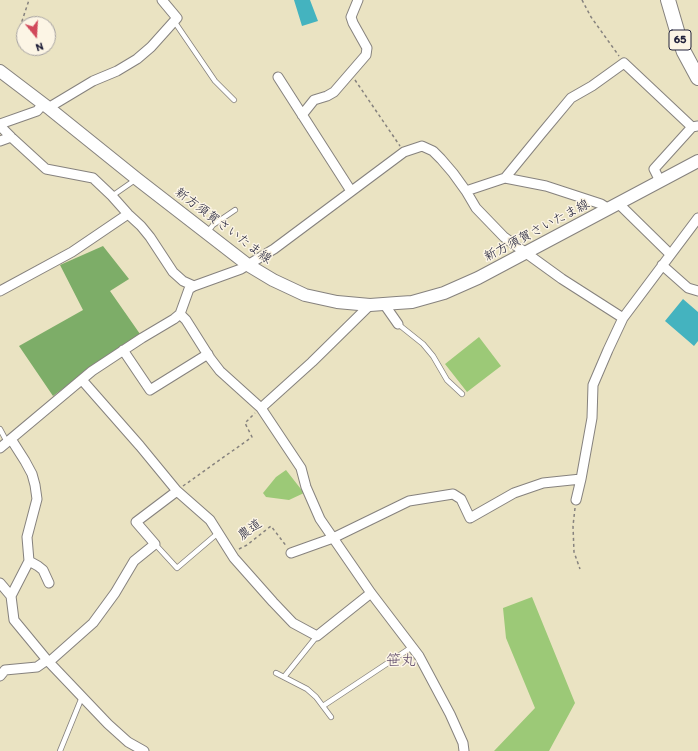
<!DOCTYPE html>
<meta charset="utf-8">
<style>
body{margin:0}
#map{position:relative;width:698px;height:751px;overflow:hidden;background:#eae3c2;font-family:Itim,sans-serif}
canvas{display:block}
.north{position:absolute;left:16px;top:16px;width:40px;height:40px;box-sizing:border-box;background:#fcf5e5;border:1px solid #a5a1a1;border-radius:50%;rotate:162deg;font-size:11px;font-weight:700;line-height:16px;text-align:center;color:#22223b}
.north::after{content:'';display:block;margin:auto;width:14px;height:18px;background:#d1495b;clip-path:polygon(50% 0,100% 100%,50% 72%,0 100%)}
</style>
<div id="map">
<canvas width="698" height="751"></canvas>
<div class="north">N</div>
</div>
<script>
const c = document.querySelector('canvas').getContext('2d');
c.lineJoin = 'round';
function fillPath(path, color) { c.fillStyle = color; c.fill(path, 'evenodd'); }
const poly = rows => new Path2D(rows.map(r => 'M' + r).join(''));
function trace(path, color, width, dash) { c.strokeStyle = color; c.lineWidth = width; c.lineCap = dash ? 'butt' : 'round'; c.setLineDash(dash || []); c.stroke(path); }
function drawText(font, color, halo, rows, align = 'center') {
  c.font = font + ' Itim,"Klee One",sans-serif'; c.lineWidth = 3; c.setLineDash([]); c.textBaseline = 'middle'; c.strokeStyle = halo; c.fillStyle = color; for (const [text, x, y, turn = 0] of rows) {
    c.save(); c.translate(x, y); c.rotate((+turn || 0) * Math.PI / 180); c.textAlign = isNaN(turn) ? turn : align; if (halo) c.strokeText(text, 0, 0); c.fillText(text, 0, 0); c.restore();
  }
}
fillPath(poly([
 [479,337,501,366,467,392,445,364],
 [286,470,304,493,289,500,266,497,263,493,276,477],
 [532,597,575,703,549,751,494,751,535,708,506,638,503,608]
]), '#9cc977');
fillPath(poly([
 [103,246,129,279,110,291,140,334,96,364,53,396,19,346,83,310,60,265]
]), '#7dad68');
fillPath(poly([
 [294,0,310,0,318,21,302,26],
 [683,299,698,312,698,341,694,346,665,321]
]), '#44b3bf');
const lane = poly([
 [174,21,215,81,234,100],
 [112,196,135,180],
 [207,233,213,225,235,210],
 [398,324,423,344,433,356,447,380,462,394],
 [0,429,7,442],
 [155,544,177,568,218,533],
 [276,673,307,689,316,697,331,717],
 [284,677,317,636],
 [323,706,412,647],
 [60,751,82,697]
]);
const street = poly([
 [278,77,351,191],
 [50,109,53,105,93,81,117,71,137,59,151,47,177,18,162,0],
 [302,115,314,100,327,96,334,92,366,55,367,48,353,23,351,17,358,0],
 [0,124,37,111,43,104],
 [0,126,11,137,46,169,93,178,112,196,128,214,141,226,150,237,173,272,183,281,194,286],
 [0,141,11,137],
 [505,178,541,134,571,98,592,86,624,63,692,127,698,126],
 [660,181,654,169,692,127],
 [466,191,505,178,546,186,601,204,609,209],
 [619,204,670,254],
 [662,265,688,288,698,291],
 [0,291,72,252,128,214],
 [384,304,398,324],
 [180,314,186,320,210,358,220,371,261,408,301,468,306,487,320,519,371,593,419,656,450,714,463,743,464,751],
 [123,350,150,390,208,354],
 [82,380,140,446,177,491,210,520,234,558,273,602,293,623,317,636,371,593],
 [261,408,312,362,370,305],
 [11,439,25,461,32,474,35,485,37,499,27,537,29,561,11,596],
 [0,448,92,371,142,338,174,319,180,314,189,289,194,286,241,269,274,249,404,152,422,146,433,151,441,159,453,173,466,191,476,208,504,237,562,279,623,318],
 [576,500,581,479],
 [291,553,333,538,409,501,453,494,461,499,470,518,514,493,543,483,581,479,592,418,593,385,608,350,623,318,698,218],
 [29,561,38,566,43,570,49,583],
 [0,583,11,596,14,620,47,660,108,724,128,742,144,751],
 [49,662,93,623,115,593,134,561,155,544,136,522,177,491],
 [0,676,5,670,37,667,47,660]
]);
const secondary = poly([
 [0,71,50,109,137,179,248,265,273,280,305,295,337,302,370,305,397,303,412,302,444,293,478,278,698,161]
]);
const primary = poly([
 [668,0,680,41,684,52,698,78]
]);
trace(lane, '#86827e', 6);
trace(street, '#86827e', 11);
trace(secondary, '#86827e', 14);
trace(primary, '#86827e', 16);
trace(poly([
 [582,0,591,17,619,56],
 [18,33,29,0],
 [355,80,400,146],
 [183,486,252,437,245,423,255,413],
 [575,508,573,526,574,552,580,569],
 [239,549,247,545,271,526,287,547]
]), '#86827e', 1.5, [3, 3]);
trace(lane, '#fff', 4.5);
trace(street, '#fff', 9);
trace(secondary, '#fff', 12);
trace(primary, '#fff', 14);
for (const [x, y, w] of [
 [680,40,22]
]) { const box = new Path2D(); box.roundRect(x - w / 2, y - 10, w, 20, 3); c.fillStyle = '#fcf5e5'; c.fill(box); trace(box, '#22223b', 1); }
drawText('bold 12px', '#22223b', null, [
 ["65",680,40]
]);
drawText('13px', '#22223b', '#fcf5e5', [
 ["新方須賀さいたま線",223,226,37],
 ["新方須賀さいたま線",537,231,-28],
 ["農道",250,530,-36]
]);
drawText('15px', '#5f4b6b', '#fcf5e5', [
 ["笹丸",401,661]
]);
</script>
